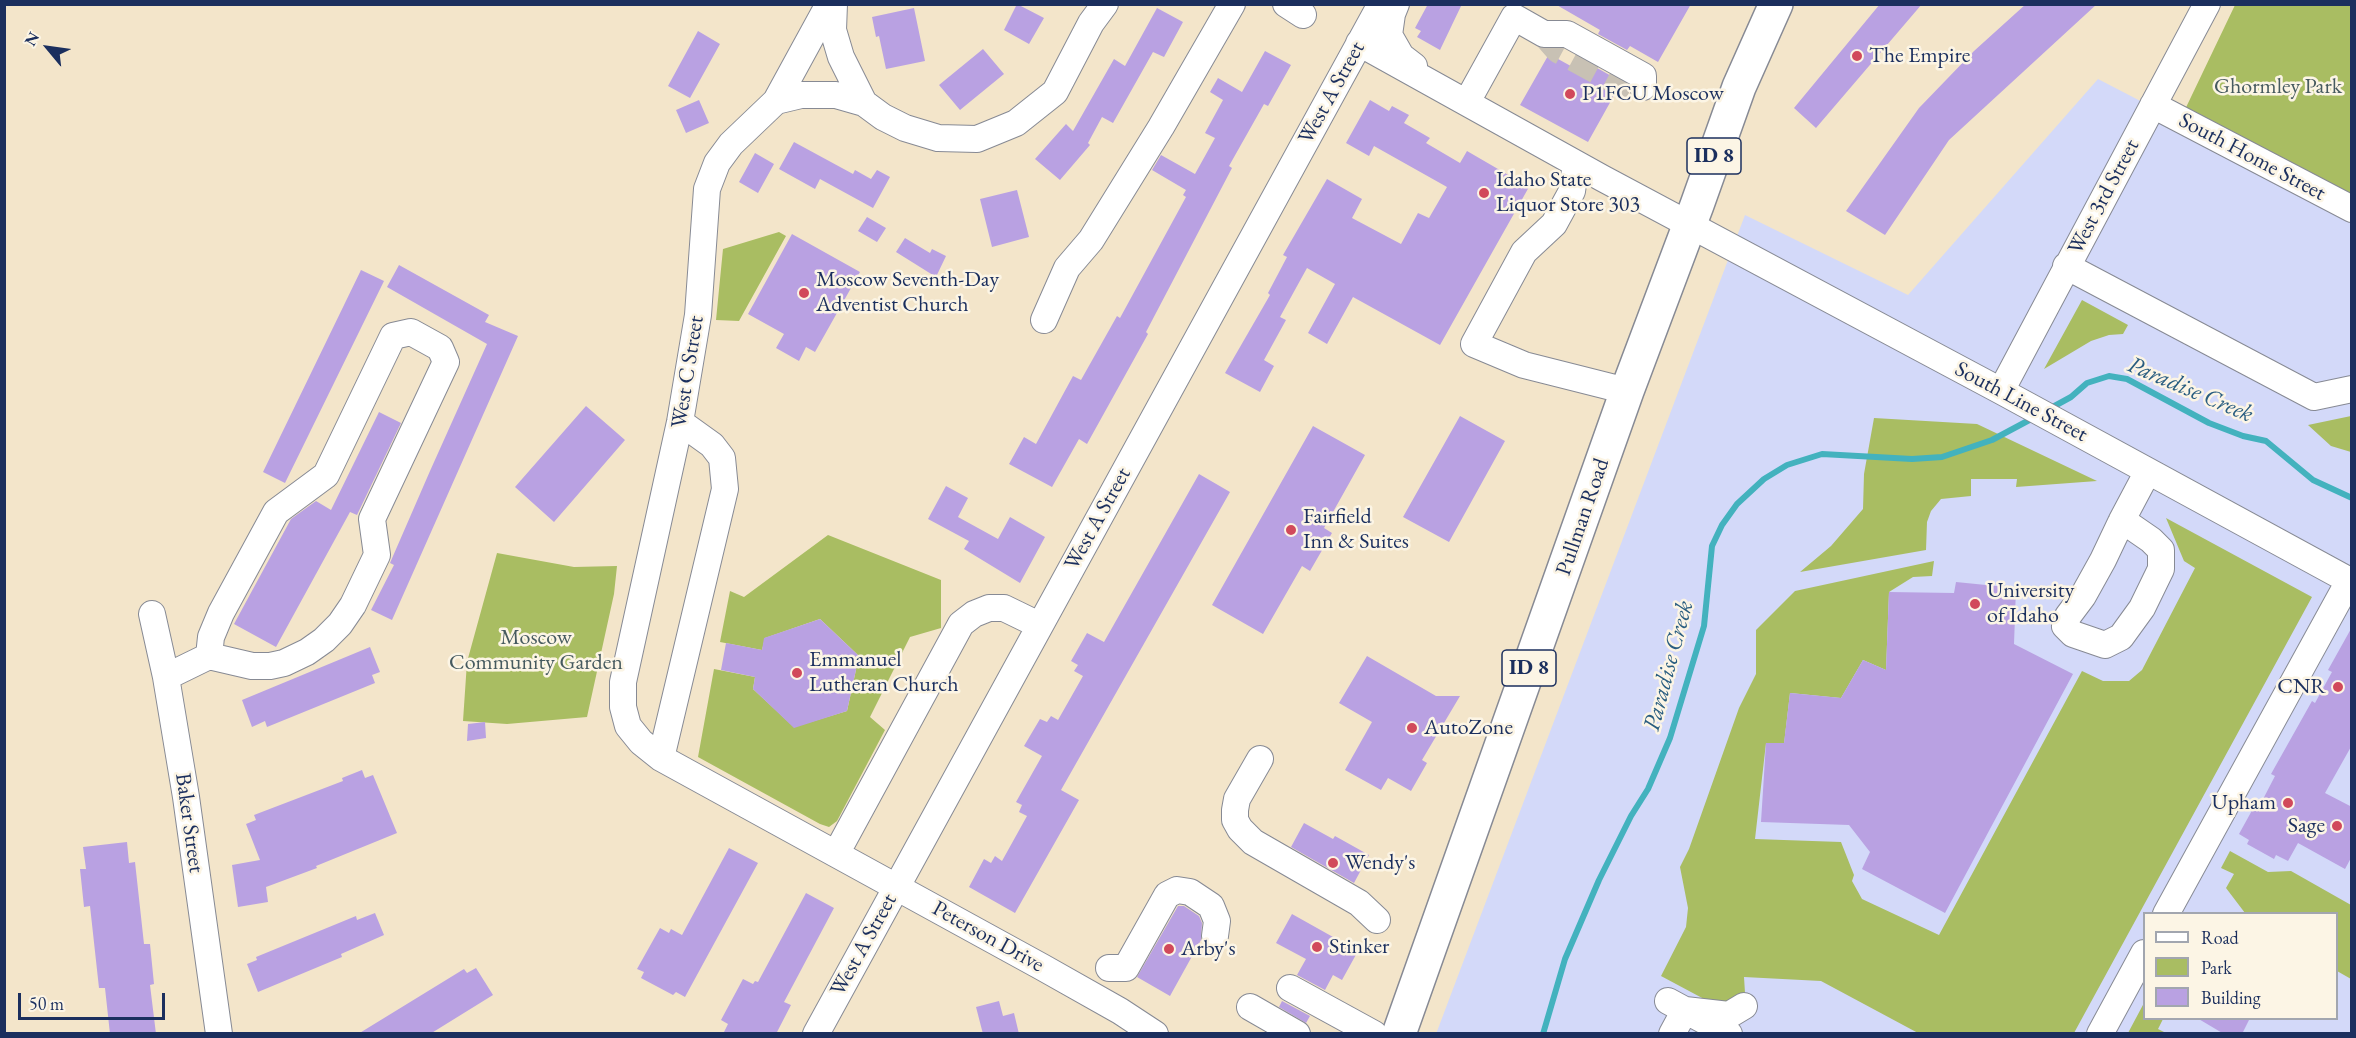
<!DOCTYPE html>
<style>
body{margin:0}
#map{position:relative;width:2356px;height:1038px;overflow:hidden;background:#f3e5ca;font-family:"EB Garamond",serif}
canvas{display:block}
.frame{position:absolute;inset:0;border:6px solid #1b2f5e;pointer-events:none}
.legend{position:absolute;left:2143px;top:912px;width:195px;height:108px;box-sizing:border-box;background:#fcf5e5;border:2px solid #a2a6af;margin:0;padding:8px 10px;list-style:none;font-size:18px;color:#1b2f5e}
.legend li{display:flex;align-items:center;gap:12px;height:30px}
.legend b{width:30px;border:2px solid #a2a6af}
.north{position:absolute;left:18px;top:18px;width:60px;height:60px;-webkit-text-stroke:4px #fcf5e5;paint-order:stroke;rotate:299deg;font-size:16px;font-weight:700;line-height:24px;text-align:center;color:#1b2f5e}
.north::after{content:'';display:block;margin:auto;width:21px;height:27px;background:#1b2f5e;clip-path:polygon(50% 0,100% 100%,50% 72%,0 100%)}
.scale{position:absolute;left:18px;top:993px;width:147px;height:27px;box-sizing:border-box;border:3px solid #1b2f5e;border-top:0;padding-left:8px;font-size:18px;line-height:21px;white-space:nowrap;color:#1b2f5e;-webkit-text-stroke:4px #fcf5e5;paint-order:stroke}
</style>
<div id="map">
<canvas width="2356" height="1038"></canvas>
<div class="frame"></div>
<ul class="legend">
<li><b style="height:8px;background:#fff"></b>Road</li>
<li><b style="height:16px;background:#a9bd62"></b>Park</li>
<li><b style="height:16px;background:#b9a1e2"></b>Building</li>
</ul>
<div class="north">N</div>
<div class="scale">50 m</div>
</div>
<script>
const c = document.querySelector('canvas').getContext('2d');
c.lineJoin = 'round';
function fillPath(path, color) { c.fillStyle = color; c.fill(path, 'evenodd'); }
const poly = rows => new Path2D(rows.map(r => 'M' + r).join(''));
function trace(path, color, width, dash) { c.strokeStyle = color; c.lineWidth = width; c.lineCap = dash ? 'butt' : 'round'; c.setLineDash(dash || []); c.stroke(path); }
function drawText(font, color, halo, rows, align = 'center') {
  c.font = font + ' "EB Garamond",serif'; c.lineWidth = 5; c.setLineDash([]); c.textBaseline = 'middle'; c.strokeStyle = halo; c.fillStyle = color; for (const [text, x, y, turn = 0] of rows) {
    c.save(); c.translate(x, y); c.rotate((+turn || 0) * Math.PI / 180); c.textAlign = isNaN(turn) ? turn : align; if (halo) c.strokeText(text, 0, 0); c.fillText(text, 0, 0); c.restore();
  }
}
fillPath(poly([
 [2098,79,2351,210,2351,1033,1436,1034,1745,215,1908,295],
 [2144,914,2336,914,2336,1018,2144,1018]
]), '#d3d9f9');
fillPath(poly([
 [2235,5,2351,5,2351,209,2180,120],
 [779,232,786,236,739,321,716,320,723,249],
 [2082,300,2128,325,2123,334,2109,335,2091,341,2044,369],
 [2351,416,2351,452,2331,446,2308,425],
 [1874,418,1977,424,2097,481,2016,487,2017,479,1971,479,1971,496,1941,499,1931,511,1927,522,1926,550,1800,572,1831,546,1863,509,1864,474],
 [2166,518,2312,597,2074,1033,1918,1033,1821,981,1744,977,1745,993,1731,1004,1719,1007,1661,976,1686,927,1688,908,1680,867,1689,849,1739,708,1756,674,1756,630,1795,591,1934,561,1932,576,1913,577,1889,592,1886,670,1863,660,1841,698,1790,693,1784,744,1766,743,1755,839,1841,842,1854,875,1852,881,1862,899,1939,935,2082,671,2103,681,2129,681,2142,670,2195,568,2184,561],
 [828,535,941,580,941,628,910,637,870,717,885,730,837,821,829,827,820,824,698,757,714,669,755,677,753,689,794,727,847,711,859,656,820,619,765,638,762,650,720,642,730,591,744,597],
 [497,553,574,567,617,566,614,594,587,717,507,724,463,721,467,662],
 [2230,851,2268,872,2291,871,2351,905,2351,979,2337,971,2336,914,2245,913,2226,888,2234,874,2221,868],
 [2144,1003,2144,1018,2163,1019,2158,1029,2166,1033,2128,1033]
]), '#a9bd62');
trace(poly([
 [2049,409,2071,397,2087,383,2109,376,2127,379,2209,423,2243,436,2266,441,2313,480,2352,498],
 [1543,1034,1565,959,1599,880,1631,816,1648,789,1670,738,1704,626,1712,546,1722,525,1737,504,1764,479,1787,465,1822,454,1912,459,1942,457,1992,440,2035,417]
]), '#43b2be', 6);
fillPath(poly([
 [1017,4,1044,18,1029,44,1004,30],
 [1428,4,1462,4,1440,50,1417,37,1421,31,1415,28],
 [1555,4,1691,4,1658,62,1630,46,1627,50,1598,34,1600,30],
 [1880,4,1922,4,1816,128,1794,108],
 [2026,4,2097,4,1949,140,1885,235,1846,211,1919,108,1974,51],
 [914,8,925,61,886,69,879,36,876,37,872,17],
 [1157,8,1183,22,1164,57,1153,52,1113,123,1102,117,1088,143,1090,145,1060,180,1035,159,1066,124,1073,131,1114,59,1125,66],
 [698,31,720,44,690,98,668,86],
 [983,49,1004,74,960,110,939,85],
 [1265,51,1291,65,1268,106,1264,104,1229,166,1232,168,1146,332,1148,334,1087,444,1079,439,1052,487,1009,464,1024,437,1036,444,1073,376,1081,380,1117,316,1120,318,1186,197,1183,195,1186,190,1152,170,1161,155,1195,174,1215,138,1205,133,1223,100,1210,92,1218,78,1242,92],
 [1549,54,1578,70,1583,60,1613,77,1609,85,1617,90,1588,142,1520,105],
 [699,100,709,123,686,133,676,110],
 [1370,100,1389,111,1392,106,1409,115,1404,123,1430,138,1426,143,1460,163,1467,151,1529,187,1440,345,1353,297,1327,344,1308,333,1335,284,1307,268,1280,317,1286,320,1264,360,1274,366,1260,392,1225,373,1270,295,1268,293,1287,257,1283,255,1327,179,1362,199,1352,218,1401,244,1418,213,1429,218,1447,187,1374,146,1369,156,1346,143],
 [794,142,853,174,855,170,871,179,877,170,890,177,873,208,820,179,815,189,779,169],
 [755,153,774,164,758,193,739,182],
 [1017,190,1029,237,992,247,980,199],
 [867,217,886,228,877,242,858,231],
 [792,234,860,272,815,352,806,347,799,361,776,348,784,334,748,314],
 [905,238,930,253,932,249,946,256,936,277,896,252],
 [399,265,489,315,485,322,518,336,392,620,371,610,394,565,390,563,430,471,487,344,387,287],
 [361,270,384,281,285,483,263,472],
 [586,406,625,440,554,522,515,487],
 [379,412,401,423,357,515,350,512,276,647,234,624,291,519,316,501,331,510],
 [1460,416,1505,441,1449,542,1403,517],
 [1313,426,1365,455,1324,528,1332,533,1310,571,1302,566,1263,634,1212,605],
 [1199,474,1230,492,1061,790,1079,800,1015,913,969,887,984,859,991,863,995,856,1002,861,1027,816,1019,812,1022,805,1016,802,1042,756,1024,746,1040,719,1047,722,1051,716,1058,720,1083,676,1074,671,1078,665,1071,661,1087,633,1104,642],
 [946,486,968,498,958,517,998,539,1010,517,1045,537,1020,583,964,549,969,541,928,519],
 [1956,582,2016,588,2014,644,2073,674,1945,913,1862,869,1870,852,1849,825,1761,822,1766,743,1784,743,1790,693,1841,698,1863,660,1886,670,1889,592,1954,593],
 [820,619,859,656,847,711,794,728,753,689,755,677,721,670,726,643,762,650,764,638],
 [2352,627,2352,745,2325,793,2352,807,2352,856,2345,869,2298,843,2288,861,2276,855,2274,859,2247,844,2249,840,2239,834,2255,805,2259,807,2275,776,2271,774,2312,701,2315,703,2332,672,2328,670],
 [370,647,380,672,372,675,375,683,267,727,265,721,252,727,242,700],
 [1367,656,1436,696,1460,696,1422,760,1427,763,1411,791,1388,778,1381,790,1345,770,1372,722,1339,703],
 [485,722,486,738,467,741,468,724],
 [362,770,365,778,373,775,397,833,316,866,317,868,266,887,268,902,238,907,232,865,260,860,246,824,256,820,254,815,343,781,342,778],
 [1304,823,1333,839,1335,836,1369,855,1354,883,1291,847],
 [127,842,129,863,135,862,144,944,150,944,154,984,150,985,156,1034,110,1034,105,988,99,988,90,906,84,907,80,869,86,869,83,847],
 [729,848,758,863,685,997,676,992,673,995,641,978,644,972,637,969,660,928,669,933,671,929,682,935],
 [806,893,834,908,784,1002,791,1005,776,1034,723,1034,728,1024,721,1020,743,979,753,984,755,981,758,982],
 [1178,906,1184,906,1199,916,1202,923,1201,940,1170,996,1137,977],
 [375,913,384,935,341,954,342,957,258,992,247,964,257,960,256,957,356,916,357,920],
 [1292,914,1358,951,1342,980,1333,975,1325,990,1297,975,1306,959,1276,943],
 [476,968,493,995,430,1034,358,1034,464,969,467,973],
 [999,1001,1003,1016,1014,1013,1019,1034,983,1034,976,1007],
 [1282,1001,1310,1016,1306,1023,1279,1007],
 [2197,1018,2250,1018,2242,1034,2224,1034]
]), '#b9a1e2');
trace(poly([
 [1544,34,1558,50,1634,91,1643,87]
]), '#c8c1b4', 26, [26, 13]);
const minor = poly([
 [829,4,776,101,731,144,717,163,707,189,698,315,680,422,623,682,623,707,628,726,641,742,661,758,1042,967,1120,1011,1155,1034],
 [834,4,833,30,841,57,864,103],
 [1286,4,1303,15],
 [1396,4,1392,14,1389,35,1401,56,1414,66],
 [1359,43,1602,178,2001,391,2352,582],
 [776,101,801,95,836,95,864,103,883,117,905,128,938,138,977,139,1016,123,1055,92,1091,23,1105,4],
 [1467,102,1514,17,1544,34,1567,34,1643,76,1643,87],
 [2153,105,2352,209],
 [1576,164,1572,191,1554,224,1524,252,1474,344,1524,365,1627,391],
 [2066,266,2314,397,2352,389],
 [1044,320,1067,268,1091,240,1161,127,1232,4],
 [2001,391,2207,4],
 [2122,520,2151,540,2161,550,2161,569,2142,608,2121,637,2105,645,2073,634,2065,626,2068,616,2083,596,2103,560,2122,520,2148,471],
 [152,614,166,677,186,797,219,1034],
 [166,677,209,656,252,666,270,666,284,663,307,652,324,640,340,624,353,605,377,555,372,519,446,362,440,348,411,332,393,336,326,475,276,512,221,613,211,637,209,656],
 [661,758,725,489,722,458,712,445,680,422],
 [1260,759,1237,799,1235,810,1235,820,1240,829,1253,842,1359,903,1377,920],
 [836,854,961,624,974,614,989,608,1004,608,1039,625],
 [2166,914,2349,581],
 [1109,968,1126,968,1167,895,1177,890,1190,892,1211,906,1217,921,1215,936],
 [1290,988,1374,1034],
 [1668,1001,1729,1034],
 [1250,1007,1297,1034],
 [816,1034,1381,4],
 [1672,1034,1685,1010,1729,1015,1744,1006],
 [2100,1034,2144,953]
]);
const major = poly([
 [1399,1034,1627,391,1697,205,1739,87,1776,4]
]);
trace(minor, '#878a94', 28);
trace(major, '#878a94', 36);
trace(minor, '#fff', 26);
trace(major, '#fff', 33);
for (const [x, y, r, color] of [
 [1857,56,6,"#d1495b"],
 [1570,94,6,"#d1495b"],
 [1484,193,6,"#d1495b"],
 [804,293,6,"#d1495b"],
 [1291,530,6,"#d1495b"],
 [1975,604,6,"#d1495b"],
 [797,673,6,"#d1495b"],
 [2338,687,6,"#d1495b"],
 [1412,728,6,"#d1495b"],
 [2288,803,6,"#d1495b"],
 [2337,826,6,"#d1495b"],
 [1333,863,6,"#d1495b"],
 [1317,947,6,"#d1495b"],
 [1169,949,6,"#d1495b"]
]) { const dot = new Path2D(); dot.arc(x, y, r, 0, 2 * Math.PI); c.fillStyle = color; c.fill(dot); trace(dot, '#fcf5e5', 2); }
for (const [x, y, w] of [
 [1714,156,54],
 [1529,668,54]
]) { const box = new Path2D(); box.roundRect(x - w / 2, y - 18, w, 36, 4.5); c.fillStyle = '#fcf5e5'; c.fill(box); trace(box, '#1b2f5e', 1.5); }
drawText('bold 21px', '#1b2f5e', null, [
 ["ID 8",1714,156],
 ["ID 8",1529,668]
]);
drawText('22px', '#1b2f5e', '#fcf5e5', [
 ["The Empire",1869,56],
 ["P1FCU Moscow",1582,94],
 ["Idaho State",1496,180],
 ["Liquor Store 303",1496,205],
 ["Moscow Seventh-Day",816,280],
 ["Adventist Church",816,305],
 ["Fairfield",1303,517],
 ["Inn & Suites",1303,542],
 ["University",1987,591],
 ["of Idaho",1987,616],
 ["Emmanuel",809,660],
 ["Lutheran Church",809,685],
 ["CNR",2326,687,"right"],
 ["AutoZone",1424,728],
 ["Upham",2276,803,"right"],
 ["Sage",2325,826,"right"],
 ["Wendy's",1345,863],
 ["Stinker",1329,947],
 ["Arby's",1181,949]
], 'left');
drawText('22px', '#465a5f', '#fcf5e5', [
 ["Ghormley Park",2278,87],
 ["Moscow",536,638],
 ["Community Garden",536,663]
]);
drawText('22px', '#1b2f5e', '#fcf5e5', [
 ["West A Street",1332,93,-61],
 ["South Home Street",2252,157,28],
 ["West 3rd Street",2104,197,-62],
 ["West C Street",688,372,-81],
 ["South Line Street",2021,402,28],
 ["Pullman Road",1583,517,-71],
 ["West A Street",1098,519,-61],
 ["Baker Street",189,823,82],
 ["Peterson Drive",988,937,29],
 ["West A Street",864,945,-61]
]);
drawText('italic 24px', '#295d80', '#fcf5e5', [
 ["Paradise Creek",2190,390,23],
 ["Paradise Creek",1669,666,-75]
]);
</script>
